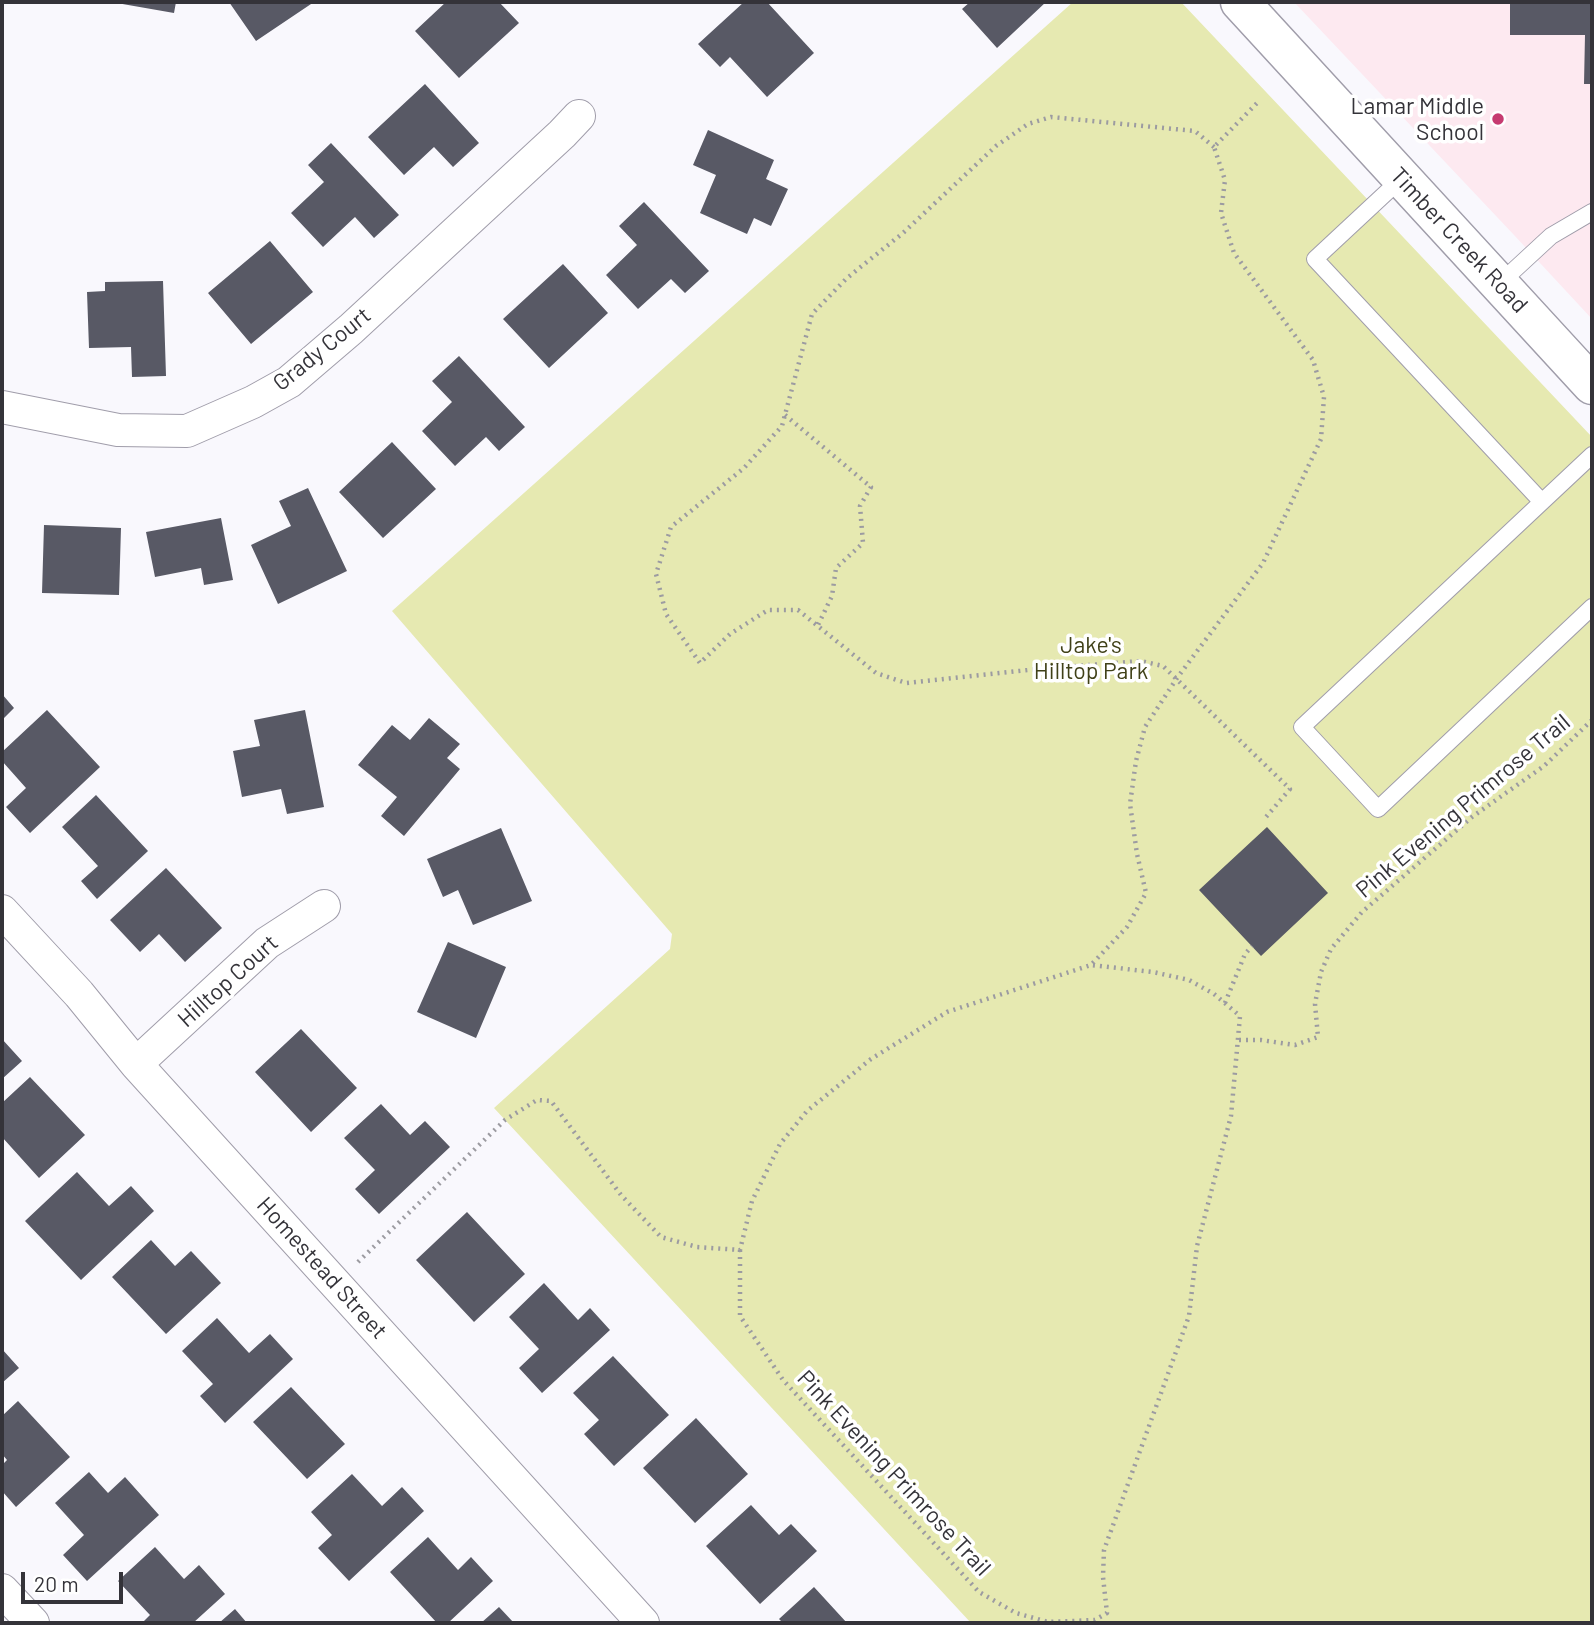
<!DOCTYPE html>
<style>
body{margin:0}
#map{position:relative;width:1594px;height:1625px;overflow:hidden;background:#f9f8fd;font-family:Barlow,sans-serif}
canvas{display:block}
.frame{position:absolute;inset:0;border:4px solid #343339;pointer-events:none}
.scale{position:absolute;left:21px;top:1572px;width:102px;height:32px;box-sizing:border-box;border:4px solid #343339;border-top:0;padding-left:9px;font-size:21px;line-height:24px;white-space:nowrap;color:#343339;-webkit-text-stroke:5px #fff;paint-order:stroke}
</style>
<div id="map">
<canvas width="1594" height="1625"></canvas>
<div class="frame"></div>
<div class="scale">20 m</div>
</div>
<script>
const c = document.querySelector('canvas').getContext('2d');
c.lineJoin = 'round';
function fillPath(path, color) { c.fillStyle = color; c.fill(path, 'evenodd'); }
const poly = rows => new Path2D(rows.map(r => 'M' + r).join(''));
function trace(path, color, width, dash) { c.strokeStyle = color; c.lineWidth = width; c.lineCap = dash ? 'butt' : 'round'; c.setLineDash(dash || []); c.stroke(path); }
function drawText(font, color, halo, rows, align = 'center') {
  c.font = font + ' Barlow,sans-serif'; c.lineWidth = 7; c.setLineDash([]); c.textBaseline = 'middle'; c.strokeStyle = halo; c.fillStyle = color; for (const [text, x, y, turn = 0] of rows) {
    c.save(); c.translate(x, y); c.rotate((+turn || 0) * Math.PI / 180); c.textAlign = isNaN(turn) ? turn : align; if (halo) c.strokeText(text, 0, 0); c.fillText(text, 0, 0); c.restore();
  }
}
fillPath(poly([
 [1294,2,1592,2,1592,319,1514,235]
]), '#fde9f0');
fillPath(poly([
 [1073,2,1181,2,1592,437,1592,1623,971,1623,494,1108,670,949,672,934,392,611]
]), '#e6e9b1');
fillPath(poly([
 [111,2,176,2,174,13],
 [229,2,314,2,256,41],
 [446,2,499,2,519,23,459,78,415,31],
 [744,2,767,2,814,53,767,97,730,57,720,67,698,44],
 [970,2,1046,2,997,48,962,9],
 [1510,2,1592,2,1592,84,1584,84,1585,35,1510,35],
 [425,84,479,143,453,167,434,147,404,175,368,137],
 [708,130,774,160,766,179,788,189,771,226,754,218,747,234,700,213,716,175,693,165],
 [331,143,399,215,374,238,355,217,323,247,291,213,324,182,308,165],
 [644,202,709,271,685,293,671,279,638,309,606,275,637,245,619,226],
 [270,241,313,292,251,344,208,293],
 [563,264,608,313,549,368,503,319],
 [163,281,166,376,132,377,131,347,89,348,87,292,105,291,105,282],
 [459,356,525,427,499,451,486,437,455,466,422,431,452,402,432,381],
 [392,442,436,489,383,538,339,492],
 [308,488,347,571,278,604,251,545,291,526,279,501],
 [221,518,233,580,204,585,201,568,155,577,146,532],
 [44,525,121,528,119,595,42,593],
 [2,694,14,708,2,720],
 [47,710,100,767,30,833,6,807,26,788,2,761,2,752],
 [305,710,324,807,287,814,281,789,242,797,233,751,260,746,254,720],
 [429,718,460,744,447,758,460,769,404,836,381,816,397,797,358,765,392,725,410,740],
 [96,795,148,851,97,899,81,881,98,866,62,827],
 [1267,827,1328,893,1261,956,1199,890],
 [501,828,532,901,473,925,458,890,443,897,427,859],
 [166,868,222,928,185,962,159,934,140,952,110,920],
 [448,942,506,967,476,1038,417,1012],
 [301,1029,357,1088,311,1132,255,1072],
 [2,1039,22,1061,2,1079],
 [30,1077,85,1135,39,1178,2,1137,2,1103],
 [381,1104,410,1135,425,1121,450,1147,379,1214,355,1189,375,1170,344,1138],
 [77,1172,109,1206,131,1186,154,1211,81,1280,25,1221],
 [467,1212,525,1274,474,1322,416,1260],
 [151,1240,175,1266,191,1251,221,1283,166,1334,112,1277],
 [544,1283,578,1320,590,1308,610,1330,542,1393,519,1368,539,1349,509,1317],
 [217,1318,249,1353,270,1334,293,1359,225,1423,200,1396,213,1384,182,1351],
 [2,1349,19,1368,2,1383],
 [613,1356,669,1415,614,1466,584,1434,599,1420,573,1393],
 [291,1387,345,1444,307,1479,253,1422],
 [18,1401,70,1457,16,1507,2,1491,2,1465,7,1460,2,1454,2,1416],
 [696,1418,748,1474,695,1523,643,1468],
 [89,1472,108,1493,125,1477,159,1515,87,1581,63,1555,84,1535,55,1503],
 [352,1474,382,1506,402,1487,424,1511,349,1581,318,1548,332,1535,311,1512],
 [751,1505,779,1535,791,1524,817,1551,760,1604,706,1546],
 [428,1537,458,1570,471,1557,493,1581,448,1623,437,1623,390,1572],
 [155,1547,184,1579,199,1565,225,1594,193,1623,142,1623,150,1615,118,1581],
 [814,1587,847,1623,783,1623,779,1619],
 [499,1607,514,1623,481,1623],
 [235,1609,247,1623,219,1623]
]), '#585965');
const lane = poly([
 [1402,178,1315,259,1542,502],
 [1499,284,1551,236,1592,212],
 [1592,455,1302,727,1378,809,1592,607]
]);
const street = poly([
 [2,407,118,430,187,431,253,402,289,382,351,329,562,134,579,116],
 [2,911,79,994,136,1064,643,1623],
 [136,1064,267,943,324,906],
 [2,1590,33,1623]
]);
const secondary = poly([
 [1240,2,1592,385]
]);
trace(lane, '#a09daa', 18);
trace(street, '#a09daa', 34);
trace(secondary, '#a09daa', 41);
trace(poly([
 [1214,147,1195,131,1051,117,1028,124,996,146,903,233,847,278,812,314,782,426,744,468,671,527,656,574,666,614,700,663,730,634,768,610,798,610,876,673,906,683,1038,669,1141,661,1163,666,1290,789,1266,817],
 [785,415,871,487,860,506,863,543,836,568,832,596,818,625],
 [1225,1003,1245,954,1252,946],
 [1239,1040,1261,1040,1295,1045,1318,1037,1315,1004,1321,972,1331,949,1362,912,1472,817,1544,766,1592,720],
 [740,1250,740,1316,783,1380,979,1592,1016,1613,1048,1622,1095,1620,1107,1613,1103,1577,1104,1550,1189,1316,1197,1246,1231,1116,1240,1016,1214,994,1189,980,1153,972,1091,965],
 [358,1262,505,1120,537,1100,551,1101,621,1195,661,1237,697,1247,740,1250,752,1201,780,1144,807,1111,871,1059,947,1012,1091,965,1127,927,1146,893,1137,854,1130,804,1136,761,1145,727,1177,678,1263,563,1321,439,1324,397,1313,360,1234,253,1221,213,1225,180,1214,147,1260,100]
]), '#9c9ba1', 4.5, [2, 5]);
trace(lane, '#fff', 16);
trace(street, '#fff', 32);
trace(secondary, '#fff', 38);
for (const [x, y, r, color] of [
 [1498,119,7,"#c63b71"]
]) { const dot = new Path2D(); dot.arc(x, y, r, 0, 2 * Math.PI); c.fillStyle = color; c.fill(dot); trace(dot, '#fff', 2.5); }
drawText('23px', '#343339', '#fff', [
 ["Lamar Middle",1484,106],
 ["School",1484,132]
], 'right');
drawText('23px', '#343339', '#fff', [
 ["Timber Creek Road",1459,240,47],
 ["Grady Court",322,349,-39],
 ["Pink Evening Primrose Trail",1463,806,-40],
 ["Hilltop Court",228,981,-42],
 ["Homestead Street",322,1268,48],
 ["Pink Evening Primrose Trail",894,1473,47]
]);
drawText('23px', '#404118', '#fff', [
 ["Jake's",1091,645],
 ["Hilltop Park",1091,671]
]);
</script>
